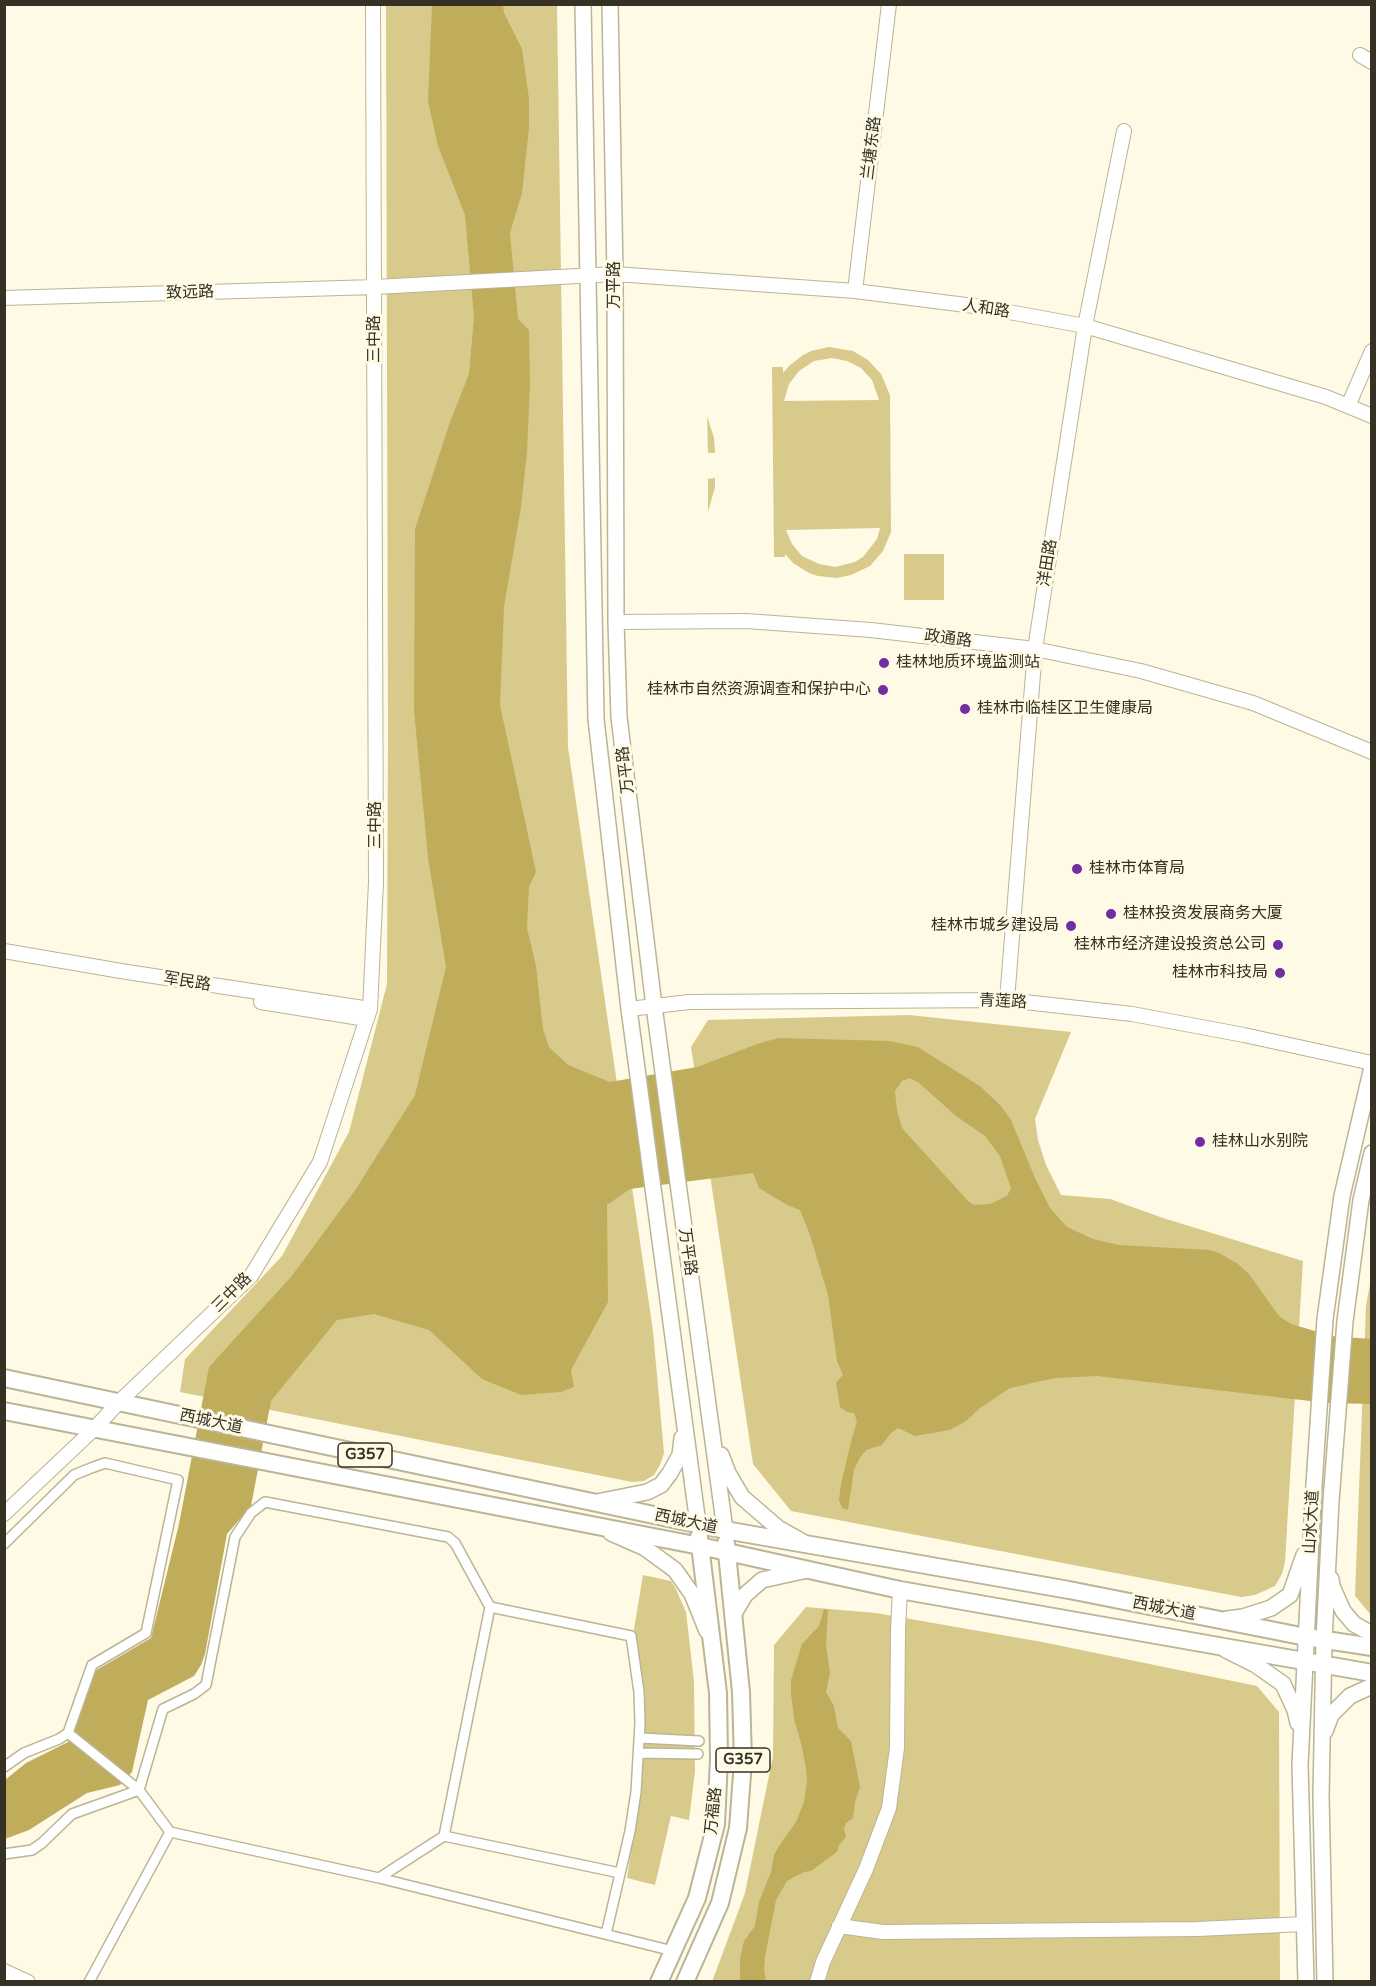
<!DOCTYPE html>
<meta charset="utf-8">
<style>
body{margin:0}
#map{position:relative;width:1376px;height:1986px;overflow:hidden;background:#fefae6;font-family:"Varela Round",sans-serif}
canvas{display:block}
.frame{position:absolute;inset:0;border:6px solid #353225;pointer-events:none}
</style>
<div id="map">
<canvas width="1376" height="1986"></canvas>
<div class="frame"></div>
</div>
<script>
const c = document.querySelector('canvas').getContext('2d');
c.lineJoin = 'round';
function fillPath(path, color) { c.fillStyle = color; c.fill(path, 'evenodd'); }
const poly = rows => new Path2D(rows.map(r => 'M' + r).join(''));
function trace(path, color, width, dash) { c.strokeStyle = color; c.lineWidth = width; c.lineCap = dash ? 'butt' : 'round'; c.setLineDash(dash || []); c.stroke(path); }
function drawText(font, color, halo, rows, align = 'center') {
  c.font = font + ' "Varela Round","Noto Sans SC",sans-serif'; c.lineWidth = 6; c.setLineDash([]); c.textBaseline = 'middle'; c.strokeStyle = halo; c.fillStyle = color; for (const [text, x, y, turn = 0] of rows) {
    c.save(); c.translate(x, y); c.rotate((+turn || 0) * Math.PI / 180); c.textAlign = isNaN(turn) ? turn : align; if (halo) c.strokeText(text, 0, 0); c.fillText(text, 0, 0); c.restore();
  }
}
fillPath(poly([
 [386,5,557,5,568,747,653,1331,664,1453,660,1465,654,1475,644,1481,632,1482,180,1392,185,1359,282,1256,349,1132,387,984,388,730],
 [829,347,853,351,868,360,881,374,890,395,891,532,883,551,870,566,851,575,837,578,818,576,809,573,793,563,785,554,785,557,774,557,772,367,783,367,783,373,789,366,803,355,811,351],
 [832,358,847,361,861,368,872,380,879,400,784,401,789,384,799,371,814,361],
 [880,528,877,539,863,557,855,562,835,567,819,564,802,556,792,544,786,530],
 [707,416,714,438,715,453,708,453],
 [715,478,715,487,708,512,708,479],
 [904,554,944,554,944,600,904,600],
 [909,1015,1071,1032,1035,1119,1038,1140,1046,1165,1061,1195,1110,1199,1163,1218,1303,1261,1285,1562,1282,1574,1275,1586,1255,1595,1241,1597,791,1511,753,1464,691,1047,708,1020],
 [1371,1278,1371,1615,1355,1596,1366,1306],
 [643,1575,671,1581,676,1589,686,1612,694,1682,695,1771,689,1820,671,1816,655,1885,627,1878,639,1797,645,1731,642,1677,634,1629],
 [806,1607,876,1613,1042,1642,1257,1686,1279,1712,1280,1981,712,1982,745,1893,773,1756,774,1645]
]), '#d8ca8b');
fillPath(poly([
 [432,5,503,5,504,13,522,49,529,99,529,128,522,193,510,233,518,319,529,330,530,385,527,452,521,507,504,607,500,705,536,872,529,887,527,928,536,966,543,1029,549,1047,568,1065,610,1082,697,1067,760,1043,779,1038,889,1041,918,1047,981,1087,1001,1106,1011,1120,1035,1178,1050,1208,1067,1227,1093,1239,1119,1245,1210,1250,1219,1253,1238,1264,1249,1274,1279,1316,1291,1324,1332,1336,1371,1339,1371,1404,1327,1403,1097,1376,1055,1378,1010,1388,980,1408,966,1421,950,1430,915,1436,898,1428,890,1434,882,1445,866,1450,859,1459,854,1470,848,1510,842,1508,839,1500,841,1484,851,1442,857,1421,854,1413,847,1412,840,1407,836,1383,843,1375,837,1361,828,1295,810,1235,800,1210,787,1205,759,1188,753,1173,630,1189,607,1205,608,1302,571,1370,574,1387,561,1392,521,1395,482,1379,429,1330,374,1314,337,1320,271,1401,251,1506,227,1534,205,1654,201,1665,194,1676,148,1700,132,1772,120,1785,87,1793,29,1830,5,1839,5,1780,26,1763,68,1742,95,1671,151,1638,179,1524,209,1367,291,1277,356,1189,415,1095,446,967,428,858,414,710,415,529,450,422,469,374,474,317,465,215,438,146,428,101],
 [910,1078,919,1083,956,1116,985,1136,1000,1156,1004,1168,1011,1188,1007,1196,990,1204,974,1205,968,1201,902,1128,897,1111,895,1091,902,1081],
 [824,1609,828,1610,826,1645,830,1673,826,1692,834,1706,838,1728,851,1741,860,1787,855,1802,853,1818,846,1823,844,1829,846,1837,839,1845,837,1852,811,1871,804,1872,787,1881,776,1900,765,1957,764,1969,766,1981,740,1981,740,1959,744,1941,755,1926,759,1902,771,1872,774,1855,779,1846,796,1822,804,1802,807,1781,806,1768,801,1743,794,1719,791,1693,791,1680,802,1644,819,1626]
]), '#bfad5c');
const street = poly([
 [4,1544,74,1475,91,1468,105,1463,178,1480,146,1633,92,1665,68,1733,59,1739,24,1753,4,1767],
 [490,1607,631,1636,639,1692,640,1723,636,1792,630,1831,606,1934],
 [68,1733,139,1790],
 [640,1738,699,1741],
 [639,1753,698,1754],
 [170,1832,139,1790,163,1709,194,1694,206,1685,235,1537,251,1513,265,1502,448,1537,455,1543,490,1607,444,1836,379,1878],
 [444,1836,620,1873],
 [4,1854,32,1850,42,1843,72,1814,139,1790],
 [89,1982,170,1832,379,1878,673,1951]
]);
const secondary = poly([
 [1360,55,1372,62],
 [855,291,889,4],
 [4,298,375,287,615,274,855,291,982,307,1085,326,1326,397,1372,416],
 [1348,406,1372,351],
 [616,622,746,621,871,630,1035,649,1141,671,1253,703,1372,752],
 [4,951,127,972,370,1009],
 [1007,1000,1035,649,1085,326,1124,131],
 [261,1002,366,1019],
 [629,1009,689,1002,1007,1000,1132,1014,1244,1035,1372,1063],
 [4,1514,94,1429,118,1403,251,1276,320,1162,370,1009,376,882,373,4],
 [839,1926,883,1932,1198,1929,1304,1924],
 [4,1971,28,1982],
 [817,1982,823,1962,866,1869,889,1808,897,1748,898,1630,900,1590]
]);
const primary = poly([
 [583,4,596,719,629,1009,698,1524],
 [610,4,615,274,616,622,619,717,654,1006,725,1530],
 [721,1455,728,1473,742,1497,778,1528,803,1542],
 [597,1502,647,1492,661,1485,670,1473,680,1455,682,1438],
 [611,1533,645,1548,675,1570,692,1594,707,1631],
 [1331,1579,1332,1586,1343,1611,1354,1624,1372,1634],
 [733,1615,745,1595,762,1580,807,1570],
 [1227,1619,1243,1617,1271,1608,1290,1595,1304,1555],
 [1226,1650,1256,1665,1283,1684,1295,1710,1298,1723],
 [1325,1731,1331,1715,1350,1696,1372,1686],
 [1306,1982,1300,1765,1313,1500,1325,1319,1342,1196,1372,1067],
 [1325,1982,1321,1796,1324,1640,1331,1501,1345,1321,1361,1200,1372,1153]
]);
const highway = poly([
 [4,1378,725,1530,1069,1590,1306,1637,1372,1647],
 [4,1411,700,1546,900,1590,1372,1673],
 [659,1982,697,1898,716,1824,719,1759,718,1693,699,1537],
 [685,1982,720,1903,738,1828,743,1761,741,1692,726,1543]
]);
trace(street, '#bbb495', 12);
trace(secondary, '#bbb495', 16);
trace(primary, '#bbb495', 18);
trace(highway, '#bbb495', 20);
trace(street, '#fff', 9);
trace(secondary, '#fff', 14);
trace(primary, '#fff', 15);
trace(highway, '#fff', 16);
for (const [x, y, r, color] of [
 [884,663,6,"#702ea2"],
 [883,690,6,"#702ea2"],
 [965,709,6,"#702ea2"],
 [1077,869,6,"#702ea2"],
 [1111,914,6,"#702ea2"],
 [1071,926,6,"#702ea2"],
 [1278,945,6,"#702ea2"],
 [1280,973,6,"#702ea2"],
 [1200,1142,6,"#702ea2"]
]) { const dot = new Path2D(); dot.arc(x, y, r, 0, 2 * Math.PI); c.fillStyle = color; c.fill(dot); trace(dot, '#fefae6', 2); }
for (const [x, y, w] of [
 [365,1455,54],
 [743,1760,54]
]) { const box = new Path2D(); box.roundRect(x - w / 2, y - 12, w, 24, 4.5); c.fillStyle = '#fefae6'; c.fill(box); trace(box, '#353225', 1.5); }
drawText('bold 15px', '#353225', null, [
 ["G357",365,1455],
 ["G357",743,1760]
]);
drawText('16px', '#353225', '#fefae6', [
 ["兰塘东路",872,148,-83],
 ["万平路",615,285,-90],
 ["致远路",190,293,-2],
 ["人和路",986,309,9],
 ["三中路",375,339,-90],
 ["洋田路",1048,563,-81],
 ["政通路",948,639,7],
 ["万平路",626,770,-97],
 ["三中路",376,825,-90],
 ["军民路",187,982,9],
 ["青莲路",1003,1002,3],
 ["万平路",687,1252,82],
 ["三中路",232,1293,-45],
 ["西城大道",211,1422,12],
 ["西城大道",686,1522,12],
 ["山水大道",1312,1522,-87],
 ["西城大道",1164,1609,11],
 ["万福路",714,1811,-84]
]);
drawText('16px', '#353225', '#fefae6', [
 ["桂林地质环境监测站",896,663],
 ["桂林市自然资源调查和保护中心",871,690,"right"],
 ["桂林市临桂区卫生健康局",977,709],
 ["桂林市体育局",1089,869],
 ["桂林投资发展商务大厦",1123,914],
 ["桂林市城乡建设局",1059,926,"right"],
 ["桂林市经济建设投资总公司",1266,945,"right"],
 ["桂林市科技局",1268,973,"right"],
 ["桂林山水别院",1212,1142]
], 'left');
</script>
